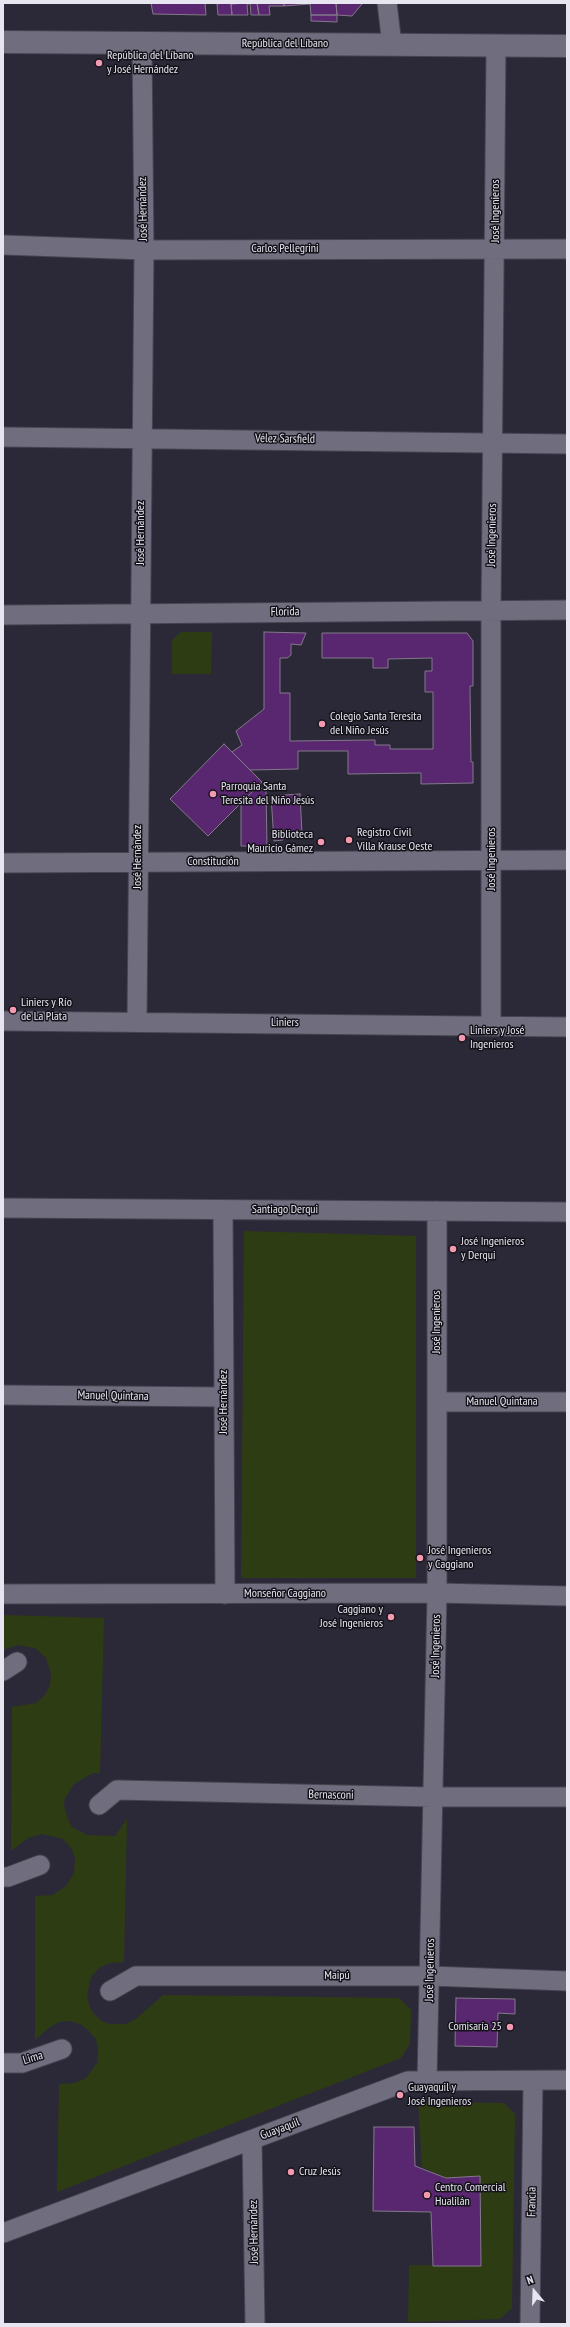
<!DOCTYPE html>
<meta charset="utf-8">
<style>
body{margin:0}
#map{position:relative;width:570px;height:2327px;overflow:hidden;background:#2b2938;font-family:"PT Sans Narrow",sans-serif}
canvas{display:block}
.frame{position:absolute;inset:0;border:4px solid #e7e5f0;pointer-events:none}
.north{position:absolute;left:514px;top:2271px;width:40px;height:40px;-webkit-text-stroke:3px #141219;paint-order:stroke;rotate:341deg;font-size:11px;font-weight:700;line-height:16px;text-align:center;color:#e7e5f0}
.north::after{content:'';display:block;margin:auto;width:14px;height:18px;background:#e7e5f0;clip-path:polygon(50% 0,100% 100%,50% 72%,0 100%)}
</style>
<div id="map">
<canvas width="570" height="2327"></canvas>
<div class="frame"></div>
<div class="north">N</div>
</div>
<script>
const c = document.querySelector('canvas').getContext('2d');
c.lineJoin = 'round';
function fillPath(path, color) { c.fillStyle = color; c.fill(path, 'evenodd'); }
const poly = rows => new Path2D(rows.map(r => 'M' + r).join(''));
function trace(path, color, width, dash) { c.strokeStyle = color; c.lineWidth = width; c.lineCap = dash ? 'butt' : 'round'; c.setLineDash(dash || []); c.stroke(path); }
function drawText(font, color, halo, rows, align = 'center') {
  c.font = font + ' "PT Sans Narrow",sans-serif'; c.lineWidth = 3; c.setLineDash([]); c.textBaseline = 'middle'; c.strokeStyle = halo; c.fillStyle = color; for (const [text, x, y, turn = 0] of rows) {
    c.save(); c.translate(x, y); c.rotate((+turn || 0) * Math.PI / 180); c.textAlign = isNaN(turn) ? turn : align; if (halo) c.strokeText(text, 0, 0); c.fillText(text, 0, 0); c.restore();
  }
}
fillPath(poly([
 [181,632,212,632,211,674,172,674,172,640],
 [244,1231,416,1236,416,1578,241,1578],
 [3,1615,104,1618,100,1773,93,1773,74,1784,65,1798,64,1805,67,1817,72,1827,87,1835,115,1836,127,1819,124,1962,109,1963,99,1968,91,1977,87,1996,90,2008,95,2015,103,2022,110,2024,126,2024,137,2018,163,1995,399,1998,411,2010,410,2044,401,2058,57,2192,59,2084,75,2083,86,2078,97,2063,98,2051,96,2039,88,2030,80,2024,69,2021,59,2022,50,2027,35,2040,35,1896,53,1895,66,1886,74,1873,75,1857,71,1848,63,1839,42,1834,28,1838,11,1851,12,1707,36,1703,45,1695,50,1685,51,1673,46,1658,35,1648,17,1645,3,1650],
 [418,2102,504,2103,515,2114,512,2308,500,2319,408,2322,409,2265,481,2266,480,2177,446,2178,422,2167]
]), '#2e3c13');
const building = poly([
 [151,3,205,3,206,15,153,14,151,3],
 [222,3,231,3,232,15,218,15,217,4,222,3],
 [250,3,257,3,259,15,251,15,250,3],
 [250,3,247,5,248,15,232,15,231,4,250,3],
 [257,3,284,3,284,6,269,6,270,15,259,15,257,3],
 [284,3,310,3,310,4,284,6,284,3],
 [310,3,336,3,337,15,311,15,310,3],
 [336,3,362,3,362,4,352,16,337,15,336,3],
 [311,15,337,15,337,22,311,21,311,15],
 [264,632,306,633,301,645,291,644,291,655,287,658,280,658,280,693,290,693,290,741,375,740,375,745,390,745,390,749,433,749,433,692,425,692,425,671,432,671,432,658,388,659,388,668,373,668,373,658,322,658,322,633,467,633,473,641,473,686,470,686,471,762,473,762,473,783,421,784,421,773,348,774,348,751,298,751,298,769,250,770,232,752,242,745,236,731,264,709,264,632],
 [224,744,262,782,208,836,170,799,224,744],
 [266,788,267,846,241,846,241,803,255,789,266,788],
 [300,794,302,834,283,835,283,840,274,841,271,796,300,794],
 [456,1998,515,1999,515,2014,498,2013,497,2047,455,2046,456,1998],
 [374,2127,414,2127,415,2166,446,2178,480,2176,481,2266,433,2266,431,2212,373,2211,374,2127]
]);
fillPath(building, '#592770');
trace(building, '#837989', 1);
const minor = poly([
 [387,3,392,45],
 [3,245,144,250,567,249],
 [3,437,567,444],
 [3,615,567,610],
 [3,863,567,860],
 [3,1021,567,1027],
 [137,1022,144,250,142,43],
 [491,1025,491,610,496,46],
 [3,1208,567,1212],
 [223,1210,225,1594],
 [3,1395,224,1397],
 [437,1402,567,1402],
 [3,1594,437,1593,567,1596],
 [3,1671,17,1662],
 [99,1805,117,1790,433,1797,567,1797],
 [3,1877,8,1877,40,1865],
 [110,1991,136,1976,430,1976,567,1981],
 [3,2063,22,2063,62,2049],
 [427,2081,437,1593,437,1211],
 [252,2140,255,2324],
 [3,2233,408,2081,567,2080],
 [530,2324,533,2081]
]);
const secondary = poly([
 [3,42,567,46]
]);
trace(minor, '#474451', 21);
trace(secondary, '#474451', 24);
trace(minor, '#706d7f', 19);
trace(secondary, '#706d7f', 22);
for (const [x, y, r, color] of [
 [99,63,4,"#f29aaf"],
 [322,724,4,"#f29aaf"],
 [213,794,4,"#f29aaf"],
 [349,840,4,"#f29aaf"],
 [321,842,4,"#f29aaf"],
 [13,1010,4,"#f29aaf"],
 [462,1038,4,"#f29aaf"],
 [453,1249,4,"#f29aaf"],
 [420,1558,4,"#f29aaf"],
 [391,1617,4,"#f29aaf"],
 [510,2027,4,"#f29aaf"],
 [400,2095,4,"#f29aaf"],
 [291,2172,4,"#f29aaf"],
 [427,2195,4,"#f29aaf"]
]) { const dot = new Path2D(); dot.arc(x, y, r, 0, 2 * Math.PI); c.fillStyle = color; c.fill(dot); trace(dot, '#141219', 1.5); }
drawText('12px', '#e7e5f0', '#141219', [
 ["República del Líbano",285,44],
 ["José Hernández",143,209,-91],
 ["José Ingenieros",496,211,-90],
 ["Carlos Pellegrini",285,249],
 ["Vélez Sarsfield",285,439,1],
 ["José Hernández",141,533,-90],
 ["José Ingenieros",492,535,-89],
 ["Florida",285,612,-1],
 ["José Hernández",138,857,-90],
 ["José Ingenieros",492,859,-90],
 ["Constitución",213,862],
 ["Liniers",285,1023],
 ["Santiago Derqui",285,1210],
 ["José Ingenieros",437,1322,-90],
 ["Manuel Quintana",113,1396,1],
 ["José Hernández",224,1402,-90],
 ["Manuel Quintana",502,1402],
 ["Monseñor Caggiano",285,1594],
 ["José Ingenieros",436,1646,-89],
 ["Bernasconi",331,1795,1],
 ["José Ingenieros",430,1970,-89],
 ["Maipú",337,1976],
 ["Lima",33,2058,-17],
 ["Guayaquil",280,2129,-21],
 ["Francia",532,2202,-89],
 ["José Hernández",254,2232,-91]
]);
drawText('12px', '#e7e5f0', '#141219', [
 ["República del Líbano",107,56],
 ["y José Hernández",107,70],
 ["Colegio Santa Teresita",330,717],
 ["del Niño Jesús",330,731],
 ["Parroquia Santa",221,787],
 ["Teresita del Niño Jesús",221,801],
 ["Registro Civil",357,833],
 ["Villa Krause Oeste",357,847],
 ["Biblioteca",313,835,"right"],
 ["Mauricio Gámez",313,849,"right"],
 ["Liniers y Río",21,1003],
 ["de La Plata",21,1017],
 ["Liniers y José",470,1031],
 ["Ingenieros",470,1045],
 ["José Ingenieros",461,1242],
 ["y Derqui",461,1256],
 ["José Ingenieros",428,1551],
 ["y Caggiano",428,1565],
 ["Caggiano y",383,1610,"right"],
 ["José Ingenieros",383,1624,"right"],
 ["Comisaría 25",502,2027,"right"],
 ["Guayaquil y",408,2088],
 ["José Ingenieros",408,2102],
 ["Cruz Jesús",299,2172],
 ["Centro Comercial",435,2188],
 ["Hualilán",435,2202]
], 'left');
</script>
